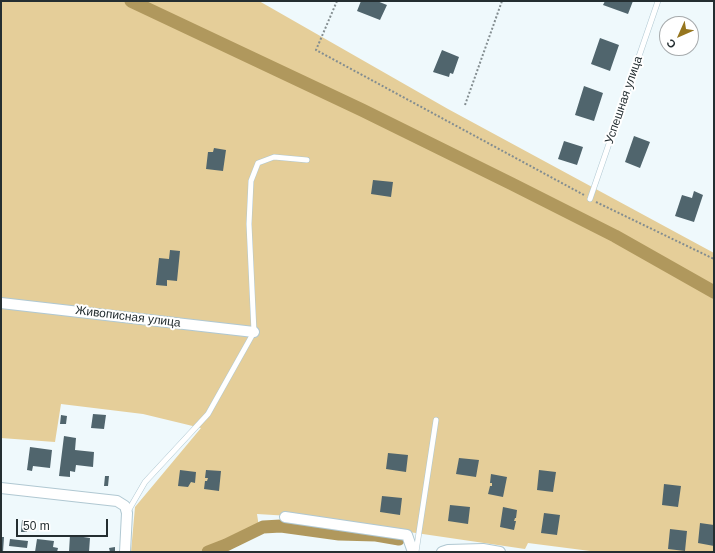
<!DOCTYPE html>
<meta charset="utf-8">
<style>
body{margin:0}
#map{position:relative;width:715px;height:553px;overflow:hidden;background:#eff9fc;font-family:Arial,sans-serif}
canvas{display:block}
.frame{position:absolute;inset:0;border:2px solid #242e31;pointer-events:none}
.north{position:absolute;left:659px;top:16px;width:40px;height:40px;box-sizing:border-box;background:#fff;border:1px solid #a7abad;border-radius:50%;rotate:225deg;font-size:11px;font-weight:700;line-height:16px;text-align:center;color:#242e31}
.north::after{content:'';display:block;margin:auto;width:14px;height:18px;background:#96761f;clip-path:polygon(50% 0,100% 100%,50% 72%,0 100%)}
.scale{position:absolute;left:16px;top:519px;width:92px;height:18px;box-sizing:border-box;border:2px solid #242e31;border-top:0;padding-left:5px;font-size:12px;line-height:14px;white-space:nowrap;color:#242e31;-webkit-text-stroke:3px #fff;paint-order:stroke}
</style>
<div id="map">
<canvas width="715" height="553"></canvas>
<div class="frame"></div>
<div class="north">С</div>
<div class="scale">50 m</div>
</div>
<script>
const c = document.querySelector('canvas').getContext('2d');
c.lineJoin = 'round';
function fillPath(path, color) { c.fillStyle = color; c.fill(path, 'evenodd'); }
const poly = rows => new Path2D(rows.map(r => 'M' + r).join(''));
function trace(path, color, width, dash) { c.strokeStyle = color; c.lineWidth = width; c.lineCap = dash ? 'butt' : 'round'; c.setLineDash(dash || []); c.stroke(path); }
function drawText(font, color, halo, rows, align = 'center') {
  c.font = font + ' Arial,sans-serif'; c.lineWidth = 4; c.setLineDash([]); c.textBaseline = 'middle'; c.strokeStyle = halo; c.fillStyle = color; for (const [text, x, y, turn = 0] of rows) {
    c.save(); c.translate(x, y); c.rotate((+turn || 0) * Math.PI / 180); c.textAlign = isNaN(turn) ? turn : align; if (halo) c.strokeText(text, 0, 0); c.fillText(text, 0, 0); c.restore();
  }
}
fillPath(poly([
 [1,1,259,1,448,109,714,253,714,552,598,552,528,543,525,549,307,517,257,514,259,527,198,552,131,552,135,507,201,428,143,414,61,404,55,442,1,438]
]), '#e5ce99');
trace(poly([
 [131,1,362,110,512,184,615,236,714,292],
 [208,552,226,545,263,527,281,526,339,534,376,535,399,539]
]), '#b0985d', 13);
fillPath(poly([
 [361,1,377,1,387,5,380,20,357,11],
 [605,1,633,1,628,14,603,5],
 [675,20,685,24,674,24],
 [600,38,619,45,610,71,591,64],
 [442,50,459,57,453,74,450,73,449,77,433,72],
 [584,86,603,93,594,121,575,115],
 [634,136,650,142,640,168,625,162],
 [564,141,583,147,577,165,558,159],
 [214,148,226,150,223,171,206,169,208,152,213,152],
 [373,180,393,182,391,197,371,194],
 [694,191,703,195,694,222,675,216,682,195,692,198],
 [170,250,180,251,177,281,167,280,167,286,156,285,159,258,169,259],
 [93,414,106,415,104,429,91,428],
 [61,415,67,416,66,424,60,424],
 [64,436,76,438,75,450,94,452,93,467,76,465,75,472,70,471,70,477,59,476],
 [30,447,52,450,50,468,33,466,32,471,27,470],
 [388,453,408,455,406,472,386,469],
 [459,458,479,460,476,477,456,474],
 [180,470,196,472,195,483,191,482,188,487,178,486],
 [206,470,221,471,219,491,204,489,205,481,207,481,208,478,205,478],
 [539,470,556,472,553,492,537,490],
 [491,474,507,477,503,497,488,494,490,486,492,486,492,483,490,483],
 [105,476,109,476,108,486,104,486],
 [664,484,681,486,678,507,662,505],
 [382,496,402,498,400,515,380,512],
 [450,505,470,507,468,524,448,521],
 [503,507,517,510,516,518,515,518,514,521,516,521,514,530,500,527],
 [544,513,560,515,557,535,541,533],
 [22,520,28,520,27,532,21,532],
 [700,523,714,525,714,546,698,543],
 [670,529,687,531,685,551,668,549],
 [70,535,90,538,89,552,69,552],
 [1,537,4,537,3,552,1,552],
 [10,539,28,541,27,548,9,546],
 [37,539,54,541,53,547,58,548,57,552,35,552],
 [115,547,115,552,110,552,109,548]
]), '#50656d');
const lane = poly([
 [590,199,658,1],
 [127,513,145,482,208,414,254,332,249,224,251,181,258,163,274,157,307,160],
 [416,552,436,420]
]);
const street = poly([
 [1,303,254,332],
 [1,488,117,501,125,506,127,513,125,552],
 [285,517,407,535,413,552],
 [442,552,448,550,483,549,500,552]
]);
trace(lane, '#b0c8d2', 6);
trace(street, '#b0c8d2', 12);
trace(poly([
 [337,1,316,50,584,195],
 [465,105,502,1],
 [596,202,714,259]
]), '#838d90', 2, [2, 2]);
trace(lane, '#fff', 5);
trace(street, '#fff', 10);
drawText('12px', '#242e31', '#fff', [
 ["Успешная улица",624,100,-71],
 ["Живописная улица",128,317,7]
]);
</script>
